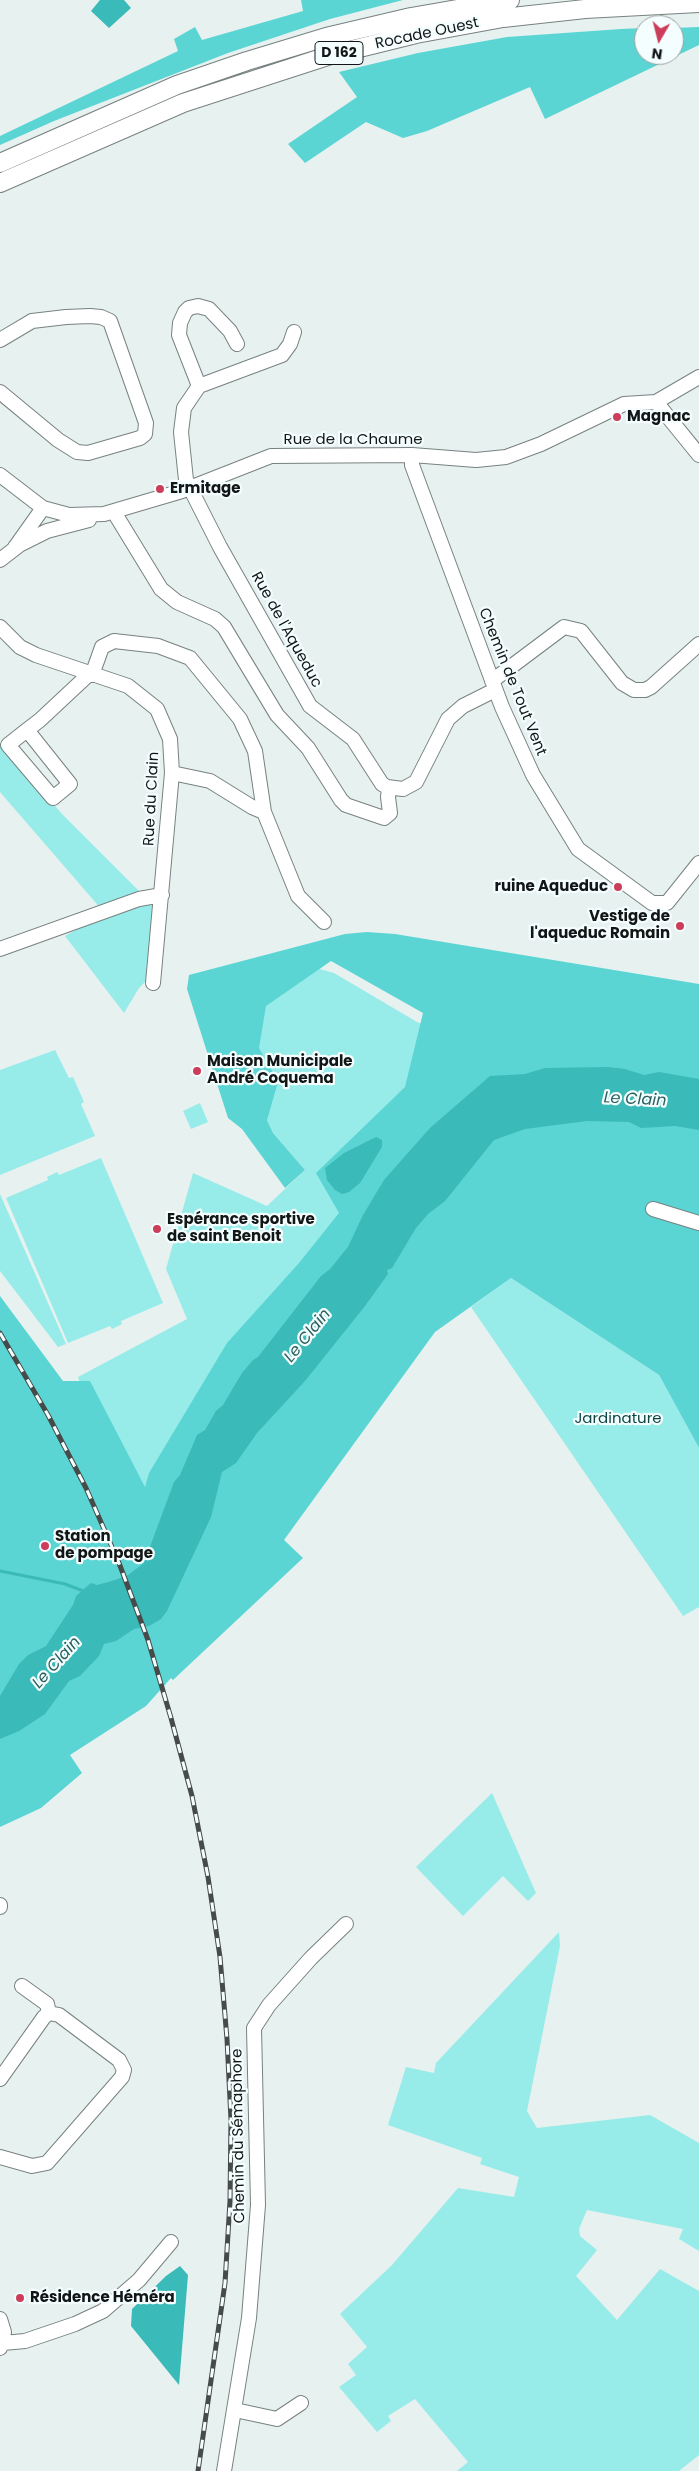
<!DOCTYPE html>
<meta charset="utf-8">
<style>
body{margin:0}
#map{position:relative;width:699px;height:2471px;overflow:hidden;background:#e6f1f0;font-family:Poppins,sans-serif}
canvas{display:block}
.north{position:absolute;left:634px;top:15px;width:50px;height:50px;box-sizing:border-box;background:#f4fefe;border:1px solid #9aa1a1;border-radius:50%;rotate:188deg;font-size:14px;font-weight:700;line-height:20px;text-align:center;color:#131616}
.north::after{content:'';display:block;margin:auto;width:18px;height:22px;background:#cd3d5a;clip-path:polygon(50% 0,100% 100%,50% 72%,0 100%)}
</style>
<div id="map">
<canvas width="699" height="2471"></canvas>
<div class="north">N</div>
</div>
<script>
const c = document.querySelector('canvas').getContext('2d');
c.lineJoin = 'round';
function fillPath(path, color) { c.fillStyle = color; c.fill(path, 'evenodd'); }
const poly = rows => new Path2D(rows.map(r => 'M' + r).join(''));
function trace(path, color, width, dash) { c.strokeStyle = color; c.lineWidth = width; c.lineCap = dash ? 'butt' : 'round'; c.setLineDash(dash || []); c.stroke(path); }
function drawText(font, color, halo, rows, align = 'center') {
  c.font = font + ' Poppins,sans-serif'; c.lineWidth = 4.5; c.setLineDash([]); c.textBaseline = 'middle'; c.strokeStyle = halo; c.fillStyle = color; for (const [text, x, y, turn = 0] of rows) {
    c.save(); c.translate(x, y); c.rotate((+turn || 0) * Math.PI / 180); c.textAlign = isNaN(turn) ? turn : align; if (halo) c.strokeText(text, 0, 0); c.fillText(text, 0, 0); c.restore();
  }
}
fillPath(poly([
 [0,743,63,815,142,894,102,910,0,792],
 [154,899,149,978,139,988,124,1013,65,936,86,924],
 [305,965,334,973,417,1022,450,1036,464,1039,157,1503,101,1450,78,1377,187,1319,166,1269,193,1173,267,1206,305,1170,273,1133,267,1120,230,983],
 [55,1050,69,1078,73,1077,84,1102,81,1104,95,1136,0,1175,0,1070],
 [200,1103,208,1122,191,1129,183,1111],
 [101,1158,163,1303,121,1321,122,1324,112,1329,110,1326,68,1343,6,1198,48,1180,47,1177,57,1172,59,1175],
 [0,1194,66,1344,58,1347,0,1271],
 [511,1278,659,1375,699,1448,699,1607,683,1616,471,1307],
 [492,1793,536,1893,528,1901,503,1876,463,1916,416,1867],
 [559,1932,560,1946,527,2111,537,2128,650,2115,699,2143,699,2251,679,2239,683,2229,587,2210,579,2229,580,2236,597,2250,576,2276,617,2320,660,2269,699,2291,699,2455,679,2471,457,2471,468,2462,415,2399,388,2416,391,2421,377,2432,339,2387,356,2375,348,2364,367,2347,340,2314,392,2265,458,2188,514,2197,519,2177,480,2164,482,2158,388,2125,406,2067,434,2073,436,2063]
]), '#97ece9');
fillPath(poly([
 [301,0,403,0,330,19,228,53,54,121,0,145,0,136,178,51,174,39,195,27,202,40,303,11],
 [699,27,699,45,545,119,530,87,427,131,403,138,366,122,305,163,288,144,357,97,339,72,418,53,507,37,621,29,644,28,644,55,674,55,674,28],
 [367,932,395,934,699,984,699,1448,659,1375,511,1278,435,1332,284,1540,303,1558,173,1680,171,1678,146,1706,70,1755,82,1773,41,1808,0,1827,0,1296,63,1381,90,1381,145,1487,149,1473,227,1343,299,1263,339,1213,316,1173,405,1087,423,1013,331,961,266,1006,259,1048,278,1082,267,1120,273,1133,305,1170,285,1188,242,1129,228,1118,187,989,189,975,345,934]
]), '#5bd5d3');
fillPath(poly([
 [100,0,124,0,131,8,109,28,91,11],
 [608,1067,625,1069,644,1075,659,1072,699,1079,699,1130,675,1126,641,1128,629,1122,587,1121,525,1129,494,1140,445,1201,428,1214,416,1228,392,1268,387,1270,388,1274,365,1306,305,1381,257,1433,236,1463,222,1472,211,1517,167,1611,161,1619,149,1626,134,1629,116,1641,104,1644,99,1656,80,1676,69,1681,45,1714,19,1731,0,1739,0,1696,19,1664,28,1655,46,1646,73,1605,76,1596,91,1583,97,1585,115,1580,128,1575,144,1563,174,1482,180,1475,197,1435,205,1430,216,1411,223,1405,242,1373,253,1360,258,1357,321,1276,330,1269,348,1247,363,1215,384,1180,430,1128,490,1076,525,1074,545,1068],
 [376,1137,382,1140,382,1147,360,1183,349,1192,342,1194,335,1190,327,1180,325,1168,344,1153],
 [180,2266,188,2275,179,2385,131,2326,132,2309,166,2276]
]), '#3abab8');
trace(poly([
 [0,1571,65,1584,86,1592]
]), '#3abab8', 3);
const minor = poly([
 [294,332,290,344,282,355,199,386,184,408,181,432,186,480,220,547,310,706,353,739,382,784,387,787,403,789,416,782,448,719,463,706,495,690],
 [0,340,32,321,66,317,90,316,101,317,110,321,146,423,145,434,140,438,88,453,77,452,58,440,0,392],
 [199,386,179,335,180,323,185,312,189,308,198,306,209,309,230,331,237,344],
 [656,402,699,455],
 [656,402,699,377],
 [412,455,412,465,419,484,502,707,533,775,578,849,652,903,667,903,699,863],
 [0,475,43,508,69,515,104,514,182,491,271,456,412,455,476,460,506,457,541,444,624,404,656,402],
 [114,512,161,589,177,602,215,619,224,627,277,715,308,748,341,800,346,805,384,818,390,813,388,797,389,788],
 [16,546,43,508],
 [15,547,47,531,89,520],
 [0,560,22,543],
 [0,627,20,647,36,655,128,686,157,709,170,739,172,773,153,983],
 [92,675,102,647,114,641,158,646,190,658,240,719,255,751,264,812],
 [492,681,564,627,581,631,622,683,634,690,645,690,651,687,699,644],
 [27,730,70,784,53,798,8,745,27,730,40,720,86,677,86,674],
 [172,773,210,781,252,807,264,812,298,896,324,922],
 [0,949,139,899,162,895],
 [653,1209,699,1223],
 [0,1905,0,1907],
 [22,1986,47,2004,49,2013],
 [0,2079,44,2017,49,2013,59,2015,119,2060,124,2070,122,2077,47,2163,32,2166,0,2157],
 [0,2319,4,2332,0,2348],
 [3,2343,25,2341,75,2324,103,2311,139,2280,171,2242],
 [235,2410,277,2419,301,2403],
 [224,2471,249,2318,258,2205,254,2028,269,2005,311,1958,346,1924]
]);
const major = poly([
 [0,163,177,85,247,61,326,37,411,17,510,0],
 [0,183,183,103,331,55,416,34,503,18,585,9,699,3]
]);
trace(minor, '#788181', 16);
trace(major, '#788181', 20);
trace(minor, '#fff', 14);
trace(major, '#fff', 18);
const rail = poly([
 [0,1333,48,1415,86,1488,119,1563,148,1640,171,1718,192,1796,208,1877,220,1957,227,2039,231,2120,230,2201,225,2283,198,2471]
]);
trace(rail, '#464b4a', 5);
trace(rail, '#f4fefe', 3, [9]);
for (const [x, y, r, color] of [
 [617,417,5,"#cd3d5a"],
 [160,489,5,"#cd3d5a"],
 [618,887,5,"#cd3d5a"],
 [680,926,5,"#cd3d5a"],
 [197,1071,5,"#cd3d5a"],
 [157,1229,5,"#cd3d5a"],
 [45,1546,5,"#cd3d5a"],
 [20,2298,5,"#cd3d5a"]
]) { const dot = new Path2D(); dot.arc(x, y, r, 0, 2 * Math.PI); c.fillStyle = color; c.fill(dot); trace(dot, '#f4fefe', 2); }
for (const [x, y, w] of [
 [339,53,48]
]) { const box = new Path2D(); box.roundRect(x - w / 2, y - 11.5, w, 23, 4); c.fillStyle = '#f4fefe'; c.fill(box); trace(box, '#131616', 1); }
drawText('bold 14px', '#131616', null, [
 ["D 162",339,53]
]);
drawText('15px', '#131616', '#f4fefe', [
 ["Rocade Ouest",427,34,-12],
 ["Rue de la Chaume",353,440],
 ["Rue de l'Aqueduc",286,630,61],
 ["Chemin de Tout Vent",512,682,68],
 ["Rue du Clain",152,799,-87],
 ["Chemin du Sémaphore",239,2136,-91]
]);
drawText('bold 15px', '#131616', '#f4fefe', [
 ["Magnac",627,417],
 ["Ermitage",170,489],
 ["ruine Aqueduc",608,887,"right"],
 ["Vestige de",670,917,"right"],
 ["l'aqueduc Romain",670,934,"right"],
 ["Maison Municipale",207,1062],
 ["André Coquema",207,1079],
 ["Espérance sportive",167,1220],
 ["de saint Benoit",167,1237],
 ["Station",55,1537],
 ["de pompage",55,1554],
 ["Résidence Héméra",30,2298]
], 'left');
drawText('15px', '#0d4545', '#f4fefe', [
 ["Jardinature",618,1419]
]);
drawText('italic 16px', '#2c605f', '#f4fefe', [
 ["Le Clain",635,1100,3],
 ["Le Clain",308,1336,-51],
 ["Le Clain",57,1663,-48]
]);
</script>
